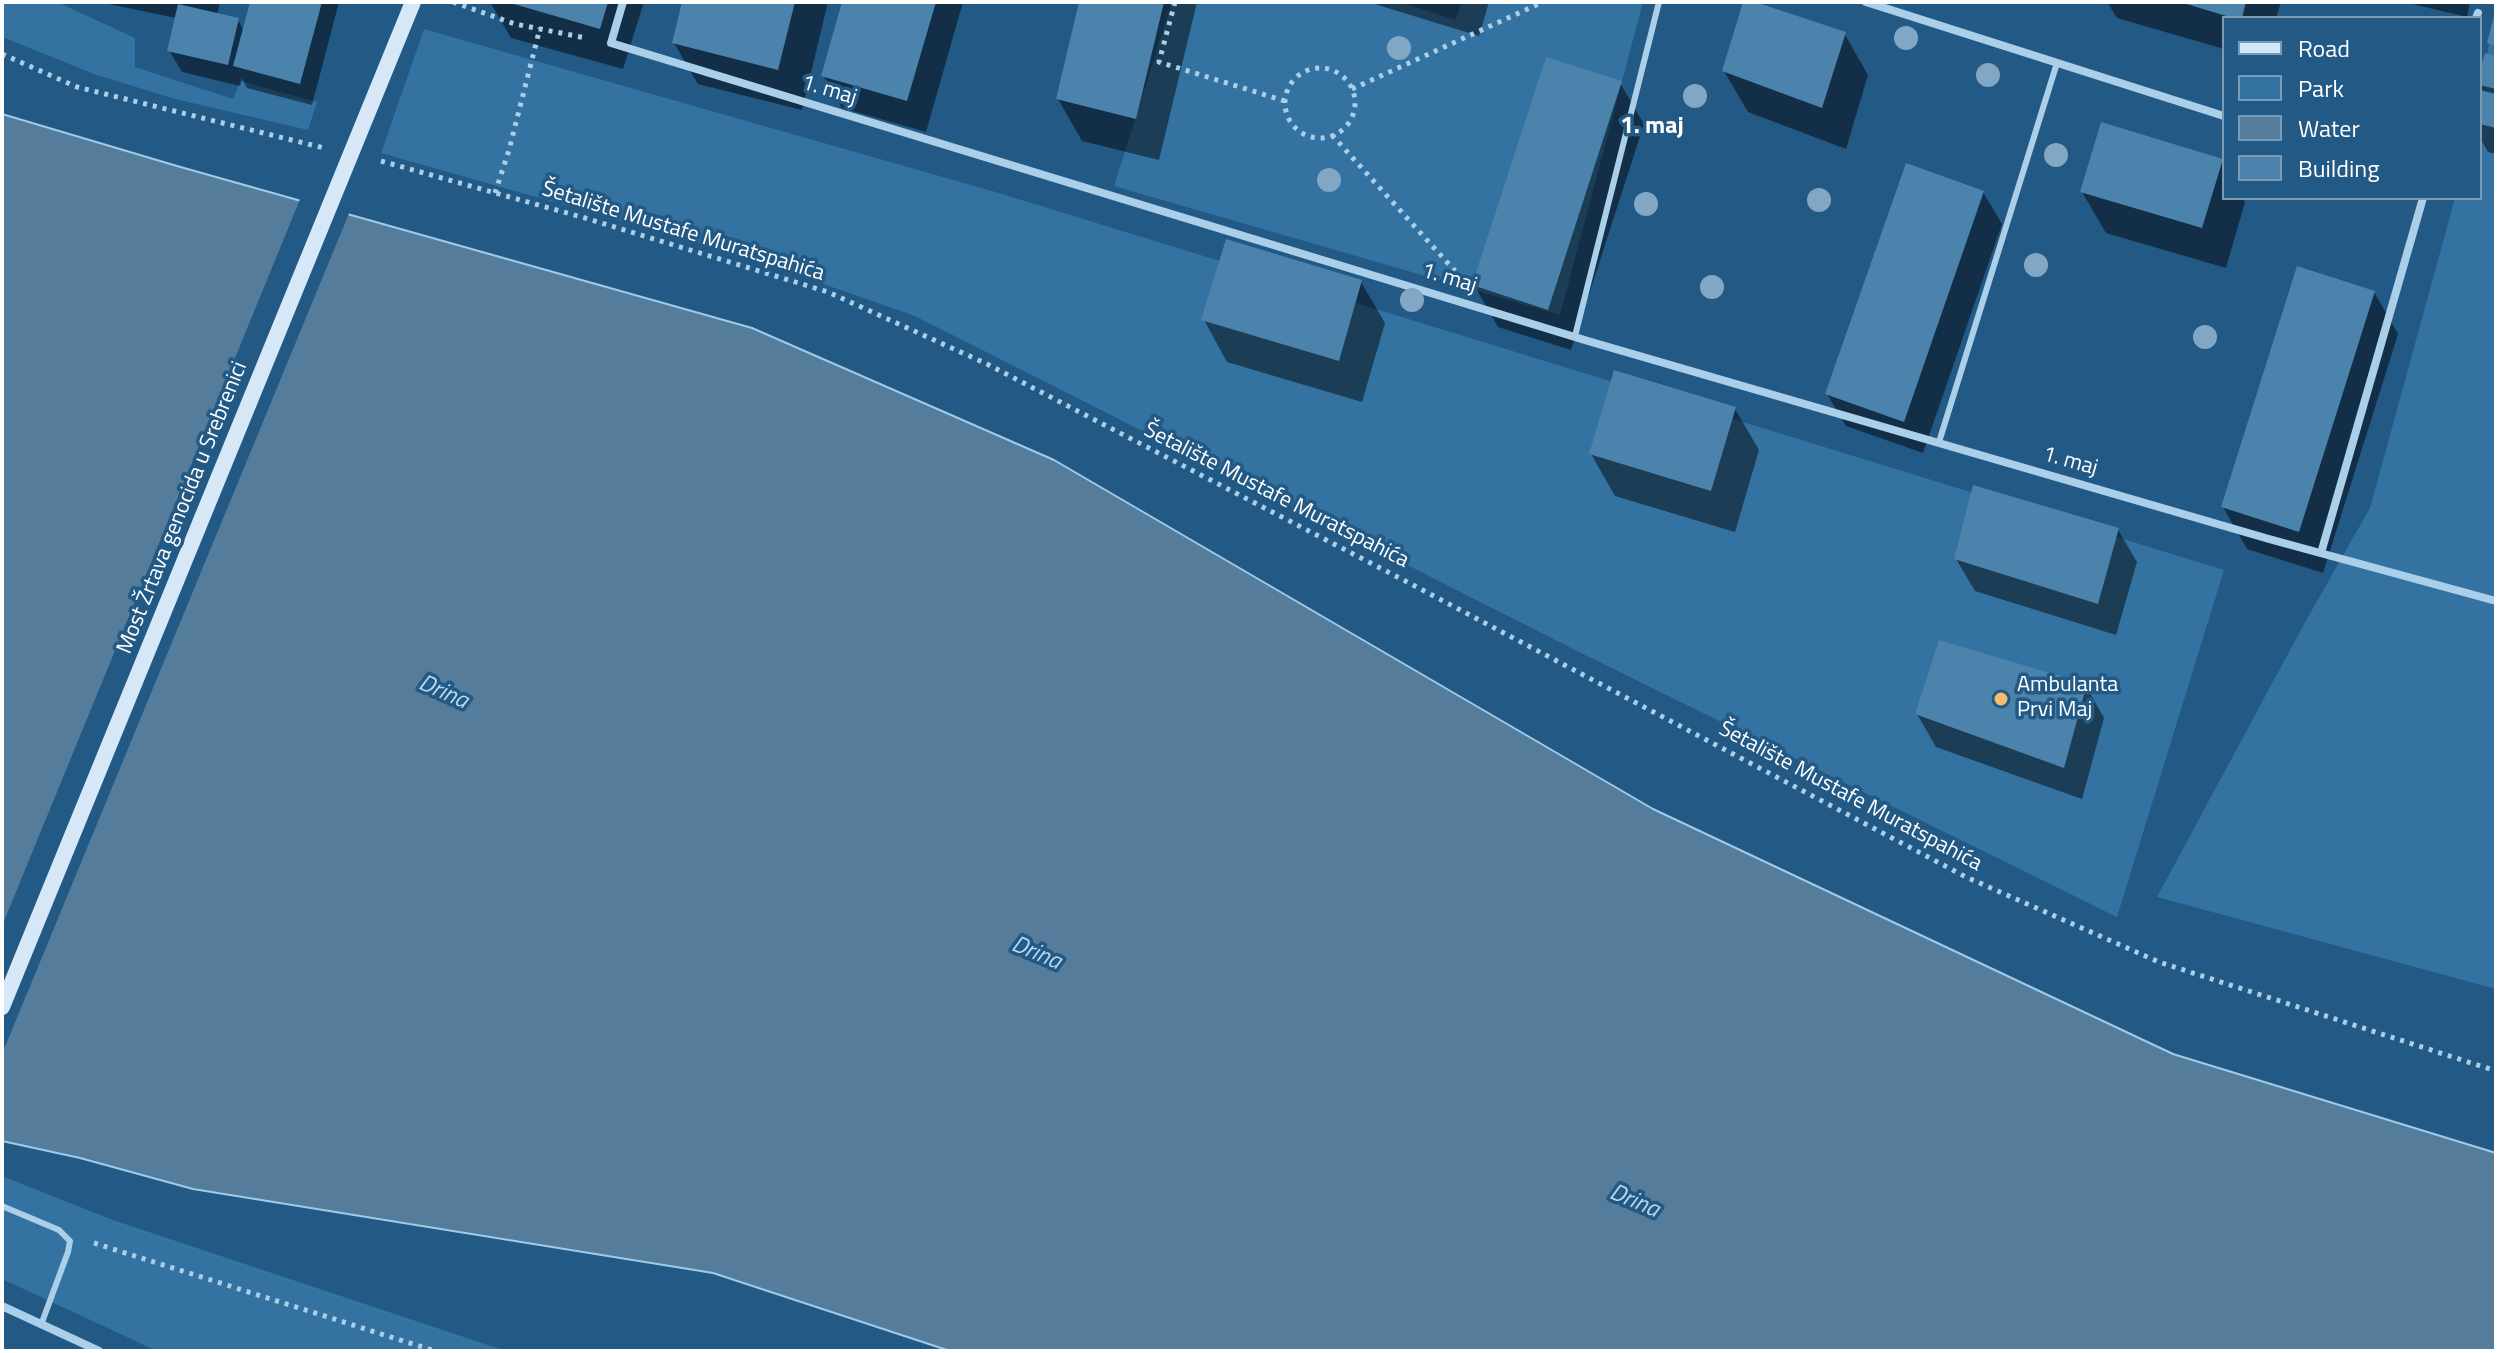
<!DOCTYPE html>
<meta charset="utf-8">
<style>
body{margin:0}
#map{position:relative;width:2498px;height:1353px;overflow:hidden;background:#225985;font-family:"Titillium Web",sans-serif}
canvas{display:block}
.frame{position:absolute;inset:0;border:4px solid #fff;pointer-events:none}
.legend{position:absolute;left:2222px;top:16px;width:260px;height:184px;box-sizing:border-box;background:#225985;border:2px solid #7a9bb6;margin:0;padding:10px 14px;list-style:none;font-size:24px;color:#fff}
.legend li{display:flex;align-items:center;gap:16px;height:40px}
.legend b{width:40px;border:2px solid #7a9bb6}
</style>
<div id="map">
<canvas width="2498" height="1353"></canvas>
<div class="frame"></div>
<ul class="legend">
<li><b style="height:10px;background:#d6e8f7"></b>Road</li>
<li><b style="height:22px;background:#3372a1"></b>Park</li>
<li><b style="height:22px;background:#557d9b"></b>Water</li>
<li><b style="height:22px;background:#4b83ad"></b>Building</li>
</ul>
</div>
<script>
const c = document.querySelector('canvas').getContext('2d');
c.lineJoin = 'round';
function fillPath(path, color) { c.fillStyle = color; c.fill(path, 'evenodd'); }
const poly = rows => new Path2D(rows.map(r => 'M' + r).join(''));
function trace(path, color, width, dash) { c.strokeStyle = color; c.lineWidth = width; c.lineCap = dash ? 'butt' : 'round'; c.setLineDash(dash || []); c.stroke(path); }
function drawText(font, color, halo, rows, align = 'center') {
  c.font = font + ' "Titillium Web",sans-serif'; c.lineWidth = 7; c.setLineDash([]); c.textBaseline = 'middle'; c.strokeStyle = halo; c.fillStyle = color; for (const [text, x, y, turn = 0] of rows) {
    c.save(); c.translate(x, y); c.rotate((+turn || 0) * Math.PI / 180); c.textAlign = isNaN(turn) ? turn : align; if (halo) c.strokeText(text, 0, 0); c.fillText(text, 0, 0); c.restore();
  }
}
fillPath(poly([
 [2,2,57,2,135,38,135,67,233,99,240,81,317,102,308,130,175,99,94,74,2,37],
 [1172,2,1400,2,1455,20,1462,2,1643,2,1560,315,1114,186],
 [2496,2,2496,989,2157,897,2304,624,2370,508,2455,198,2480,198,2480,97],
 [424,29,999,193,2224,570,2117,917,1577,651,915,316,737,254,381,153],
 [2,1176,113,1220,506,1351,157,1351,2,1279]
]), '#3372a1');
const water = poly([
 [2,114,177,166,752,328,1054,460,1653,809,2173,1054,2496,1153,2496,1351,950,1351,713,1273,193,1189,80,1158,2,1141,2,114]
]);
fillPath(water, '#557d9b');
trace(water, '#9fcbea', 2);
fillPath(poly([
 [301,197,350,211,2,1054,2,926]
]), '#225985');
fillPath(poly([
 [99,2,220,2,217,15,238,20,244,31,252,2,339,2,312,105,247,88,242,78,240,86,182,72,169,50,176,18],
 [490,2,644,2,623,69,511,38],
 [684,2,828,2,802,110,698,84,674,43],
 [844,2,963,2,926,132,842,108,823,75],
 [1081,2,1197,2,1159,160,1082,141,1058,99],
 [1368,2,1489,2,1479,36],
 [1745,2,1844,33,1868,75,1846,149,1748,112,1724,71],
 [2107,2,2281,2,2276,18,2224,18,2224,49,2117,18],
 [2404,2,2470,2,2467,17],
 [2496,58,2496,154,2488,152,2480,138,2480,92,2484,93,2480,86,2480,79],
 [1620,83,1644,124,1571,350,1498,327,1474,285],
 [2221,161,2224,166,2224,198,2243,198,2245,202,2226,268,2106,233,2082,192],
 [1983,192,2002,224,1923,453,1846,426,1827,394],
 [1361,282,1385,323,1362,402,1227,362,1204,320],
 [2374,292,2398,334,2323,573,2247,549,2223,507],
 [1735,409,1759,450,1735,532,1615,496,1591,454],
 [2118,530,2137,562,2116,635,1975,591,1956,559],
 [2086,686,2104,718,2082,799,1936,747,1917,714]
]), '#0007');
fillPath(poly([
 [250,2,322,2,300,84,233,66],
 [507,2,608,2,600,29],
 [682,2,795,2,778,70,672,43],
 [842,2,936,2,907,101,821,76],
 [1079,2,1164,2,1136,119,1056,99],
 [1743,2,1755,2,1846,32,1822,108,1722,71],
 [2180,2,2246,2,2242,18,2233,18],
 [178,4,239,18,228,65,167,51],
 [2495,12,2496,12,2496,46,2487,43],
 [2485,53,2496,56,2496,89,2480,85,2480,71],
 [1546,57,1622,81,1548,310,1472,285],
 [2480,90,2496,94,2496,128,2480,124],
 [2101,122,2223,159,2202,228,2080,192],
 [1906,163,1984,191,1904,422,1825,394],
 [1226,239,1362,280,1339,361,1201,320],
 [2297,266,2375,291,2299,532,2221,507],
 [1614,370,1736,407,1711,491,1589,454],
 [1973,485,2119,528,2098,604,1954,559],
 [1939,640,2087,684,2064,768,1915,714]
]), '#4b83ad');
trace(poly([
 [453,2,515,24,586,38],
 [1175,2,1159,62,1285,101],
 [2,54,77,87,324,148],
 '1285 103a35 35 0 1 1 70 0a35 35 0 1 1-70 0Z',
 [1352,89,1543,2],
 [1332,135,1455,271],
 [381,161,585,218,828,292,987,364,1413,585,1966,877,2159,962,2496,1071],
 [495,193,509,150,540,28],
 [94,1243,435,1351]
]), '#abcfe9', 5, [4, 6]);
trace(poly([
 [1575,336,1659,2],
 [1939,442,2057,63],
 [2,1206,59,1230,70,1241,68,1252,41,1325]
]), '#abcfe9', 6);
trace(poly([
 [623,2,611,43,1588,341,2269,539,2496,601],
 [1866,2,2224,116],
 [2476,18,2478,13],
 [2321,553,2423,198],
 [2,1306,99,1351]
]), '#abcfe9', 8);
trace(poly([
 [2,1007,413,2]
]), '#d6e8f7', 16);
c.fillStyle = '#81a7c4';
for (const [x, y] of [
 [1906,38],
 [1399,48],
 [1988,75],
 [1695,96],
 [2056,155],
 [1329,180],
 [1819,200],
 [1646,204],
 [2036,265],
 [1712,287],
 [1412,300],
 [2205,337]
]) { c.beginPath(); c.arc(x, y, 12, 0, 2 * Math.PI); c.fill(); }
for (const [x, y, r, color] of [
 [2001,699,8,"#f5bd6d"]
]) { const dot = new Path2D(); dot.arc(x, y, r, 0, 2 * Math.PI); c.fillStyle = color; c.fill(dot); trace(dot, '#225985', 3); }
drawText('22px', '#fff', '#225985', [
 ["1. maj",829,91,17],
 ["Šetalište Mustafe Muratspahića",683,232,17],
 ["1. maj",1449,279,17],
 ["1. maj",2070,462,16],
 ["Šetalište Mustafe Muratspahića",1276,496,27],
 ["Most Žrtava genocida u Srebrenici",183,508,-68],
 ["Šetalište Mustafe Muratspahića",1850,797,28]
]);
drawText('22px', '#fff', '#225985', [
 ["Ambulanta",2017,686],
 ["Prvi Maj",2017,711]
], 'left');
drawText('bold 24px', '#fff', '#225985', [
 ["1. maj",1652,127]
]);
drawText('italic 24px', '#b7d8f0', '#225985', [
 ["Drina",443,693,24],
 ["Drina",1036,954,23],
 ["Drina",1634,1202,23]
]);
</script>
